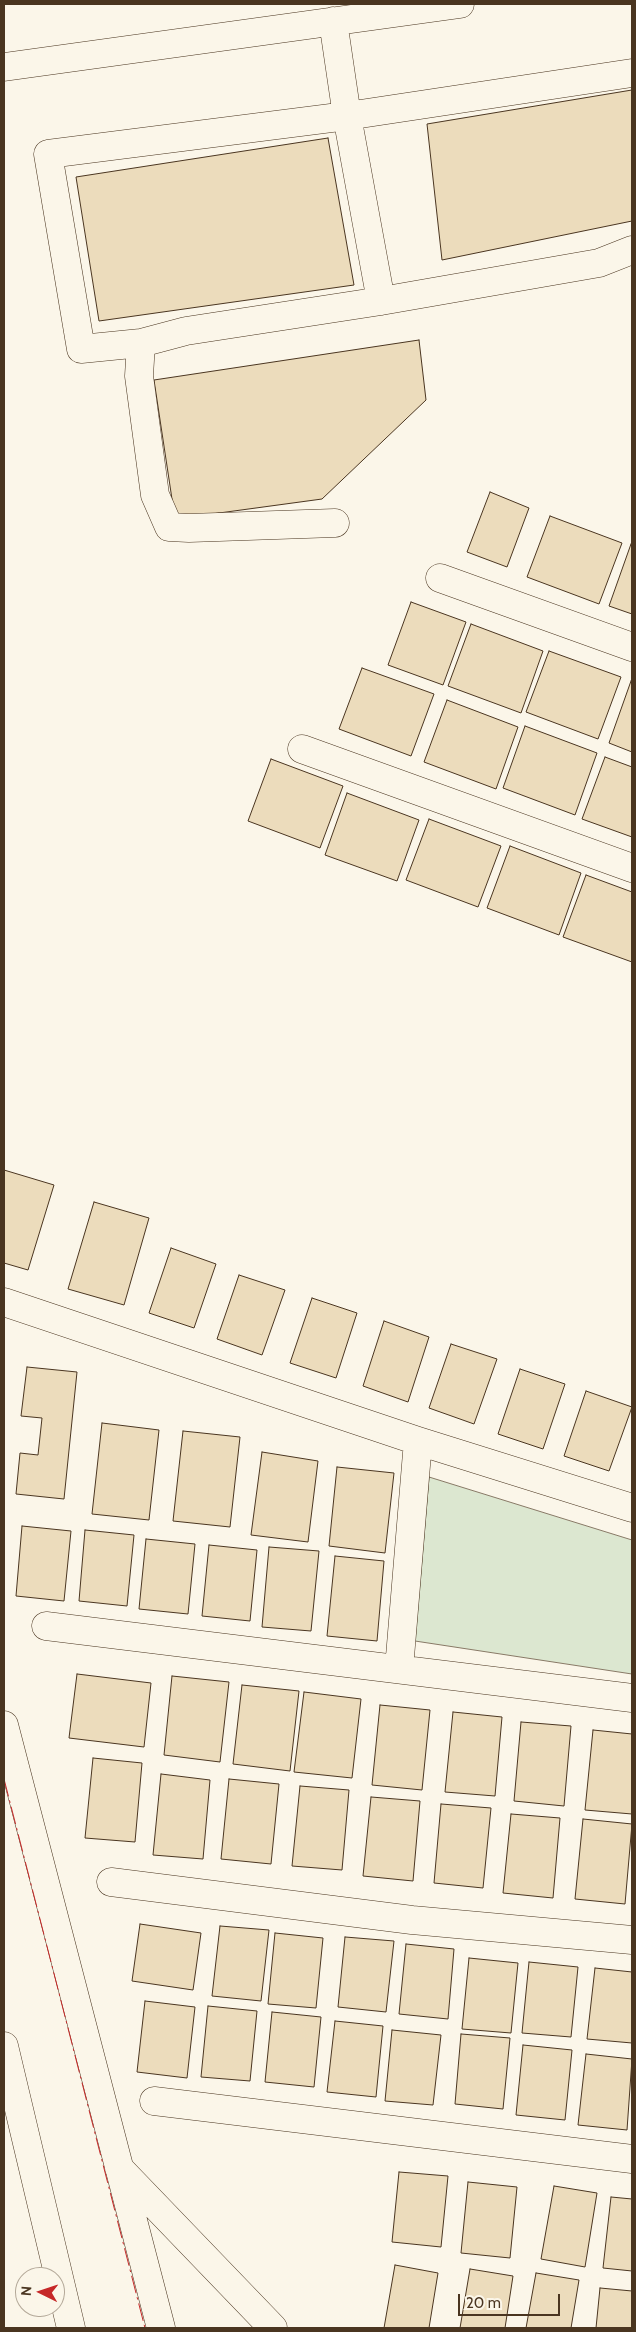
<!DOCTYPE html>
<style>
body{margin:0}
#map{position:relative;width:636px;height:2332px;overflow:hidden;background:#fbf6e9;font-family:Cabin,sans-serif}
canvas{display:block}
.frame{position:absolute;inset:0;border:5px solid #4a3520;pointer-events:none}
.north{position:absolute;left:15px;top:2267px;width:50px;height:50px;box-sizing:border-box;background:#fbf6e9;border:1px solid #b4a999;border-radius:50%;rotate:274deg;font-size:14px;font-weight:700;line-height:20px;text-align:center;color:#4a3520}
.north::after{content:'';display:block;margin:auto;width:18px;height:22px;background:#c62828;clip-path:polygon(50% 0,100% 100%,50% 72%,0 100%)}
.scale{position:absolute;left:458px;top:2294px;width:102px;height:22px;box-sizing:border-box;border:2px solid #4a3520;border-top:0;padding-left:6px;font-size:15px;line-height:18px;white-space:nowrap;color:#4a3520;-webkit-text-stroke:4px #fbf6e9;paint-order:stroke}
</style>
<div id="map">
<canvas width="636" height="2332"></canvas>
<div class="frame"></div>
<div class="north">N</div>
<div class="scale">20 m</div>
</div>
<script>
const c = document.querySelector('canvas').getContext('2d');
c.lineJoin = 'round';
function fillPath(path, color) { c.fillStyle = color; c.fill(path, 'evenodd'); }
const poly = rows => new Path2D(rows.map(r => 'M' + r).join(''));
function trace(path, color, width, dash) { c.strokeStyle = color; c.lineWidth = width; c.lineCap = dash ? 'butt' : 'round'; c.setLineDash(dash || []); c.stroke(path); }
const green = poly([
 [429,1477,632,1540,632,1674,415,1641,429,1477]
]);
fillPath(green, '#dce7d0');
trace(green, '#887966', 1);
const building = poly([
 [632,90,632,221,442,260,427,124,632,90],
 [328,138,354,285,99,321,76,177,328,138],
 [419,340,426,400,322,499,175,519,154,380,419,340],
 [490,492,529,508,507,567,467,552,490,492],
 [550,516,622,543,599,604,527,577,550,516],
 [631,544,632,544,632,614,609,606,631,544],
 [411,602,466,622,443,685,388,665,411,602],
 [471,624,543,651,521,713,448,686,471,624],
 [549,651,621,677,598,739,526,712,549,651],
 [362,668,434,694,411,756,339,729,362,668],
 [631,681,632,682,632,752,609,743,631,681],
 [447,700,518,727,496,789,424,762,447,700],
 [525,726,597,753,575,815,503,788,525,726],
 [605,757,632,767,632,837,582,819,605,757],
 [271,759,343,786,320,848,248,821,271,759],
 [347,793,419,820,397,881,325,855,347,793],
 [429,819,501,846,478,907,406,880,429,819],
 [510,846,581,873,559,935,487,908,510,846],
 [586,875,632,892,632,962,563,937,586,875],
 [4,1170,54,1185,28,1270,4,1263,4,1170],
 [94,1202,149,1218,124,1305,68,1289,94,1202],
 [171,1248,216,1264,194,1328,149,1313,171,1248],
 [239,1275,285,1290,262,1355,217,1339,239,1275],
 [312,1298,357,1313,336,1378,290,1363,312,1298],
 [384,1321,429,1337,408,1402,363,1386,384,1321],
 [451,1344,497,1359,474,1424,429,1408,451,1344],
 [27,1367,77,1372,64,1499,16,1494,20,1453,38,1455,42,1418,21,1416,27,1367],
 [520,1369,565,1384,543,1449,498,1434,520,1369],
 [586,1391,632,1407,609,1471,564,1456,586,1391],
 [102,1423,159,1430,149,1520,92,1514,102,1423],
 [183,1431,240,1437,230,1527,173,1521,183,1431],
 [262,1452,318,1461,308,1542,251,1535,262,1452],
 [337,1467,394,1473,385,1553,329,1546,337,1467],
 [22,1526,71,1531,64,1601,16,1596,22,1526],
 [85,1530,134,1535,127,1606,79,1601,85,1530],
 [146,1539,195,1544,188,1614,139,1609,146,1539],
 [209,1545,257,1550,250,1621,202,1616,209,1545],
 [269,1547,319,1551,311,1631,262,1627,269,1547],
 [335,1556,384,1561,377,1641,327,1636,335,1556],
 [77,1674,151,1683,144,1747,69,1738,77,1674],
 [172,1676,229,1682,220,1762,164,1755,172,1676],
 [242,1685,299,1691,290,1771,233,1764,242,1685],
 [304,1692,361,1699,352,1778,294,1772,304,1692],
 [380,1705,430,1710,422,1790,372,1785,380,1705],
 [453,1712,502,1717,495,1796,445,1792,453,1712],
 [521,1722,571,1726,564,1806,514,1801,521,1722],
 [593,1730,632,1734,632,1814,585,1810,593,1730],
 [93,1758,142,1763,135,1842,85,1838,93,1758],
 [161,1774,210,1780,203,1859,153,1855,161,1774],
 [229,1779,279,1784,271,1864,221,1859,229,1779],
 [300,1786,349,1790,342,1870,292,1866,300,1786],
 [371,1797,420,1801,413,1881,363,1876,371,1797],
 [441,1804,491,1808,483,1888,434,1883,441,1804],
 [511,1814,560,1818,553,1898,503,1893,511,1814],
 [583,1819,632,1824,625,1904,575,1899,583,1819],
 [140,1924,201,1933,193,1990,132,1981,140,1924],
 [220,1926,269,1930,261,2001,212,1996,220,1926],
 [275,1933,323,1938,316,2008,268,2004,275,1933],
 [345,1937,394,1941,386,2012,338,2007,345,1937],
 [406,1944,454,1949,448,2019,399,2014,406,1944],
 [469,1958,518,1963,511,2033,462,2029,469,1958],
 [529,1962,578,1967,571,2037,522,2033,529,1962],
 [595,1968,632,1972,632,2043,587,2039,595,1968],
 [145,2001,195,2007,187,2078,137,2072,145,2001],
 [208,2006,257,2011,250,2081,201,2077,208,2006],
 [272,2012,321,2017,314,2087,265,2082,272,2012],
 [335,2021,383,2026,376,2097,327,2092,335,2021],
 [392,2030,441,2035,433,2105,385,2101,392,2030],
 [461,2034,510,2038,503,2109,455,2104,461,2034],
 [523,2045,572,2050,565,2120,516,2115,523,2045],
 [586,2054,632,2059,627,2130,578,2125,586,2054],
 [399,2172,448,2176,441,2247,392,2242,399,2172],
 [468,2182,517,2187,510,2258,461,2253,468,2182],
 [554,2186,597,2193,585,2267,541,2259,554,2186],
 [611,2197,632,2199,632,2271,603,2268,611,2197],
 [395,2265,438,2273,429,2328,384,2328,395,2265],
 [470,2269,513,2276,505,2328,460,2328,470,2269],
 [536,2273,579,2280,571,2328,526,2328,536,2273],
 [600,2288,632,2291,632,2328,596,2328,600,2288]
]);
fillPath(building, '#ecdcbc');
trace(building, '#4a3520', 1);
const minor = poly([
 [333,21,347,116,381,301],
 [4,67,460,4],
 [141,343,81,349,48,154,347,116,632,73],
 [335,523,189,528,169,527,155,495,139,376,141,343,186,331,381,301,599,263,632,250],
 [440,578,632,647],
 [302,749,632,868],
 [4,1302,418,1441,632,1508],
 [46,1626,632,1698],
 [399,1669,418,1441],
 [4,1725,161,2328],
 [111,1882,412,1920,632,1940],
 [4,2046,71,2328],
 [154,2101,632,2159],
 [119,2168,273,2328]
]);
trace(minor, '#4a3520', 29);
trace(minor, '#fbf6e9', 28);
trace(poly([
 [4,1779,145,2328]
]), '#c62828', 1, [18, 4, 2.5, 4]);
</script>
